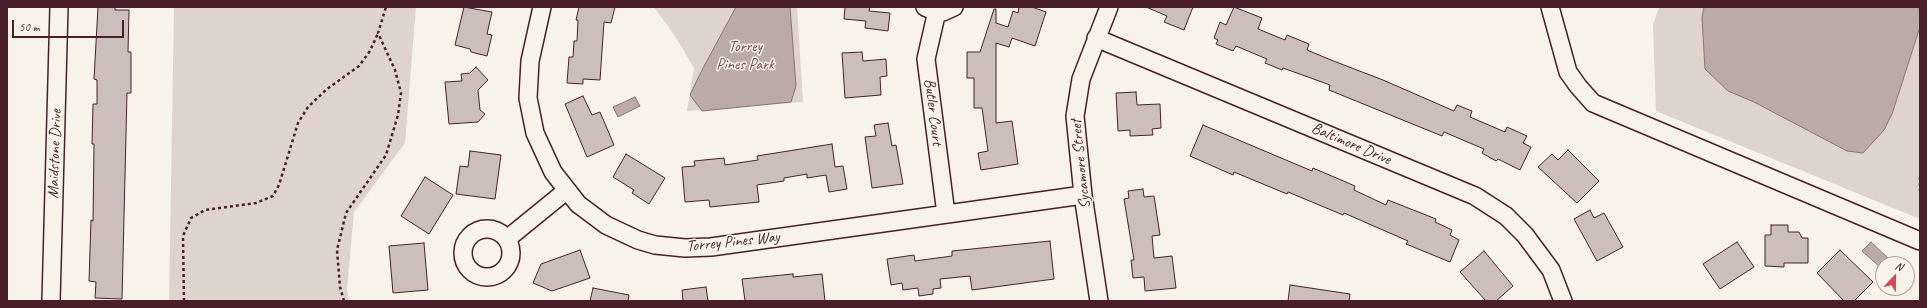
<!DOCTYPE html>
<style>
body{margin:0}
#map{position:relative;width:1927px;height:308px;overflow:hidden;background:#f7f3e8;font-family:Caveat,sans-serif}
canvas{display:block}
.frame{position:absolute;inset:0;border:8px solid #4a1f2b;pointer-events:none}
.north{position:absolute;left:1875px;top:256px;width:40px;height:40px;box-sizing:border-box;background:#f7f3e8;border:1px solid #b29e9c;border-radius:50%;rotate:22deg;font-size:11px;font-weight:700;line-height:16px;text-align:center;color:#4a1f2b}
.north::after{content:'';display:block;margin:auto;width:14px;height:18px;background:#d1495b;clip-path:polygon(50% 0,100% 100%,50% 72%,0 100%)}
.scale{position:absolute;left:12px;top:20px;width:112px;height:18px;box-sizing:border-box;border:2px solid #4a1f2b;border-top:0;padding-left:5px;font-size:12px;line-height:14px;white-space:nowrap;color:#4a1f2b;-webkit-text-stroke:3px #f7f3e8;paint-order:stroke}
</style>
<div id="map">
<canvas width="1927" height="308"></canvas>
<div class="frame"></div>
<div class="north">N</div>
<div class="scale">50 m</div>
</div>
<script>
const c = document.querySelector('canvas').getContext('2d');
c.lineJoin = 'round';
function fillPath(path, color) { c.fillStyle = color; c.fill(path, 'evenodd'); }
const poly = rows => new Path2D(rows.map(r => 'M' + r).join(''));
function trace(path, color, width, dash) { c.strokeStyle = color; c.lineWidth = width; c.lineCap = dash ? 'butt' : 'round'; c.setLineDash(dash || []); c.stroke(path); }
function drawText(font, color, halo, rows, align = 'center') {
  c.font = font + ' Caveat,sans-serif'; c.lineWidth = 3; c.setLineDash([]); c.textBaseline = 'middle'; c.strokeStyle = halo; c.fillStyle = color; for (const [text, x, y, turn = 0] of rows) {
    c.save(); c.translate(x, y); c.rotate((+turn || 0) * Math.PI / 180); c.textAlign = isNaN(turn) ? turn : align; if (halo) c.strokeText(text, 0, 0); c.fillText(text, 0, 0); c.restore();
  }
}
fillPath(poly([
 [174,7,416,7,405,143,354,212,347,289,349,301,169,301],
 [654,7,797,7,803,102,687,111,694,68,675,36],
 [1659,7,1920,7,1920,219,1656,111,1653,25]
]), '#ded4cc');
const water = poly([
 [736,7,790,7,796,86,791,102,702,111,690,95,702,70,736,7],
 [1704,7,1919,7,1920,27,1892,114,1884,130,1863,153,1847,151,1754,102,1728,91,1705,69,1702,18,1704,7],
 [635,97,640,106,618,117,613,107,635,97],
 [1871,242,1889,259,1881,268,1862,251,1871,242]
]);
fillPath(water, '#bcaaa7');
trace(water, '#8e7275', 1);
const building = poly([
 [98,7,115,7,115,10,129,10,128,52,131,52,131,93,127,93,122,299,95,298,96,282,89,281,91,220,93,221,94,144,92,144,93,104,97,104,97,80,94,79,98,7],
 [464,7,492,12,487,34,492,35,487,56,471,52,470,49,455,45,464,7],
 [579,7,615,7,611,23,604,22,600,80,583,79,583,84,567,83,569,57,573,57,574,41,577,41,578,20,576,20,579,7],
 [845,7,870,7,869,11,890,13,888,31,865,28,866,21,844,19,845,7],
 [1019,7,1032,7,1046,12,1035,46,1012,38,1009,47,996,43,996,123,1012,121,1018,164,981,170,978,153,988,151,982,108,974,108,974,78,967,78,967,52,980,52,994,9,996,9,996,23,1008,27,1013,11,1018,13,1019,7],
 [1146,7,1193,7,1184,30,1164,22,1167,16,1146,7],
 [1234,7,1262,18,1258,29,1285,40,1287,35,1309,44,1307,50,1331,60,1383,80,1454,111,1457,105,1472,111,1470,117,1505,132,1507,127,1527,136,1523,143,1531,147,1520,170,1498,159,1496,161,1482,153,1484,149,1444,132,1442,136,1329,90,1330,85,1283,68,1282,70,1265,63,1267,59,1236,46,1233,51,1216,44,1218,40,1214,38,1220,22,1226,25,1234,7],
 [862,52,863,61,886,59,887,76,880,77,881,95,845,98,842,53,862,52],
 [476,67,488,80,478,90,480,110,485,114,478,122,449,124,445,82,462,81,461,74,470,73,476,67],
 [1136,92,1137,105,1160,104,1161,128,1152,129,1153,135,1130,136,1130,130,1118,131,1116,93,1136,92],
 [583,96,592,115,600,112,614,145,587,157,565,104,583,96],
 [888,123,892,146,896,145,903,184,872,188,865,137,876,136,874,125,888,123],
 [1203,125,1312,171,1313,168,1355,186,1354,190,1386,205,1388,200,1436,219,1435,222,1452,230,1450,235,1459,240,1450,262,1406,244,1408,241,1344,213,1343,215,1288,192,1287,194,1234,172,1233,175,1190,156,1203,125],
 [832,144,835,167,843,166,847,189,829,192,826,175,807,178,807,174,784,178,784,181,757,185,759,202,710,207,709,200,685,202,682,167,695,166,694,161,724,158,725,165,758,160,757,156,832,144],
 [1568,150,1599,181,1577,203,1538,167,1552,154,1558,160,1568,150],
 [470,151,501,155,495,199,456,194,460,166,468,167,470,151],
 [626,154,665,178,649,204,632,193,634,190,613,177,626,154],
 [425,177,453,195,429,234,401,216,425,177],
 [1143,189,1144,197,1154,196,1160,235,1152,236,1154,258,1172,256,1176,288,1145,291,1144,277,1133,278,1131,260,1134,260,1124,199,1129,198,1128,191,1143,189],
 [1590,210,1594,218,1604,213,1623,247,1597,261,1574,219,1590,210],
 [1771,225,1788,225,1788,232,1799,232,1802,238,1808,238,1808,263,1784,263,1784,267,1765,266,1765,235,1771,235,1771,225],
 [1050,241,1054,279,972,290,970,276,940,279,941,288,933,289,933,294,919,296,918,288,903,290,902,283,891,285,887,259,914,255,915,261,952,256,952,251,1050,241],
 [1737,242,1754,267,1720,289,1703,264,1737,242],
 [424,243,428,290,393,293,389,246,424,243],
 [580,250,590,278,552,291,533,283,541,264,580,250],
 [1840,250,1873,282,1854,301,1844,301,1817,273,1840,250],
 [1484,251,1513,286,1496,301,1486,301,1460,272,1484,251],
 [793,274,793,277,822,274,825,301,745,301,742,279,793,274],
 [1290,285,1350,294,1349,301,1288,301,1290,285],
 [706,287,708,301,683,301,682,290,706,287],
 [593,288,629,295,628,301,590,301,593,288]
]);
fillPath(building, '#ccbfb9');
trace(building, '#4a1f2b', 1);
const minor = poly([
 [542,7,530,61,528,98,535,133,553,172,578,204,606,225,638,240,655,245,685,248,711,247,1083,195],
 [925,7,934,11,943,12,954,7],
 [1550,7,1568,72,1578,86,1593,103,1920,241],
 [937,11,926,59,946,214],
 [1096,38,1475,196,1506,216,1525,235,1551,270,1563,301],
 '463 253a24 24 0 1 1 48 0a24 24 0 1 1-48 0Z',
 [507,239,566,191],
 [51,301,59,7],
 [1099,301,1083,195,1075,116,1081,79,1109,7]
]);
trace(minor, '#4a1f2b', 20);
trace(poly([
 [1920,177,1920,191],
 [184,301,183,236,191,218,205,210,256,203,273,196,279,185,298,123,308,107,327,89,359,66,370,51,378,33],
 [344,301,340,287,337,250,346,213,386,155,398,115,401,93,395,70,378,33,386,7]
]), '#4a1f2b', 2.5, [3, 3]);
trace(minor, '#f7f3e8', 17);
drawText('16px', '#6f4c53', '#f7f3e8', [
 ["Torrey",745,47],
 ["Pines Park",745,65]
]);
drawText('16px', '#4a1f2b', '#f7f3e8', [
 ["Butler Court",933,112,83],
 ["Baltimore Drive",1351,144,23],
 ["Maidstone Drive",55,154,-88],
 ["Sycamore Street",1081,164,-96],
 ["Torrey Pines Way",733,242,-6]
]);
</script>
